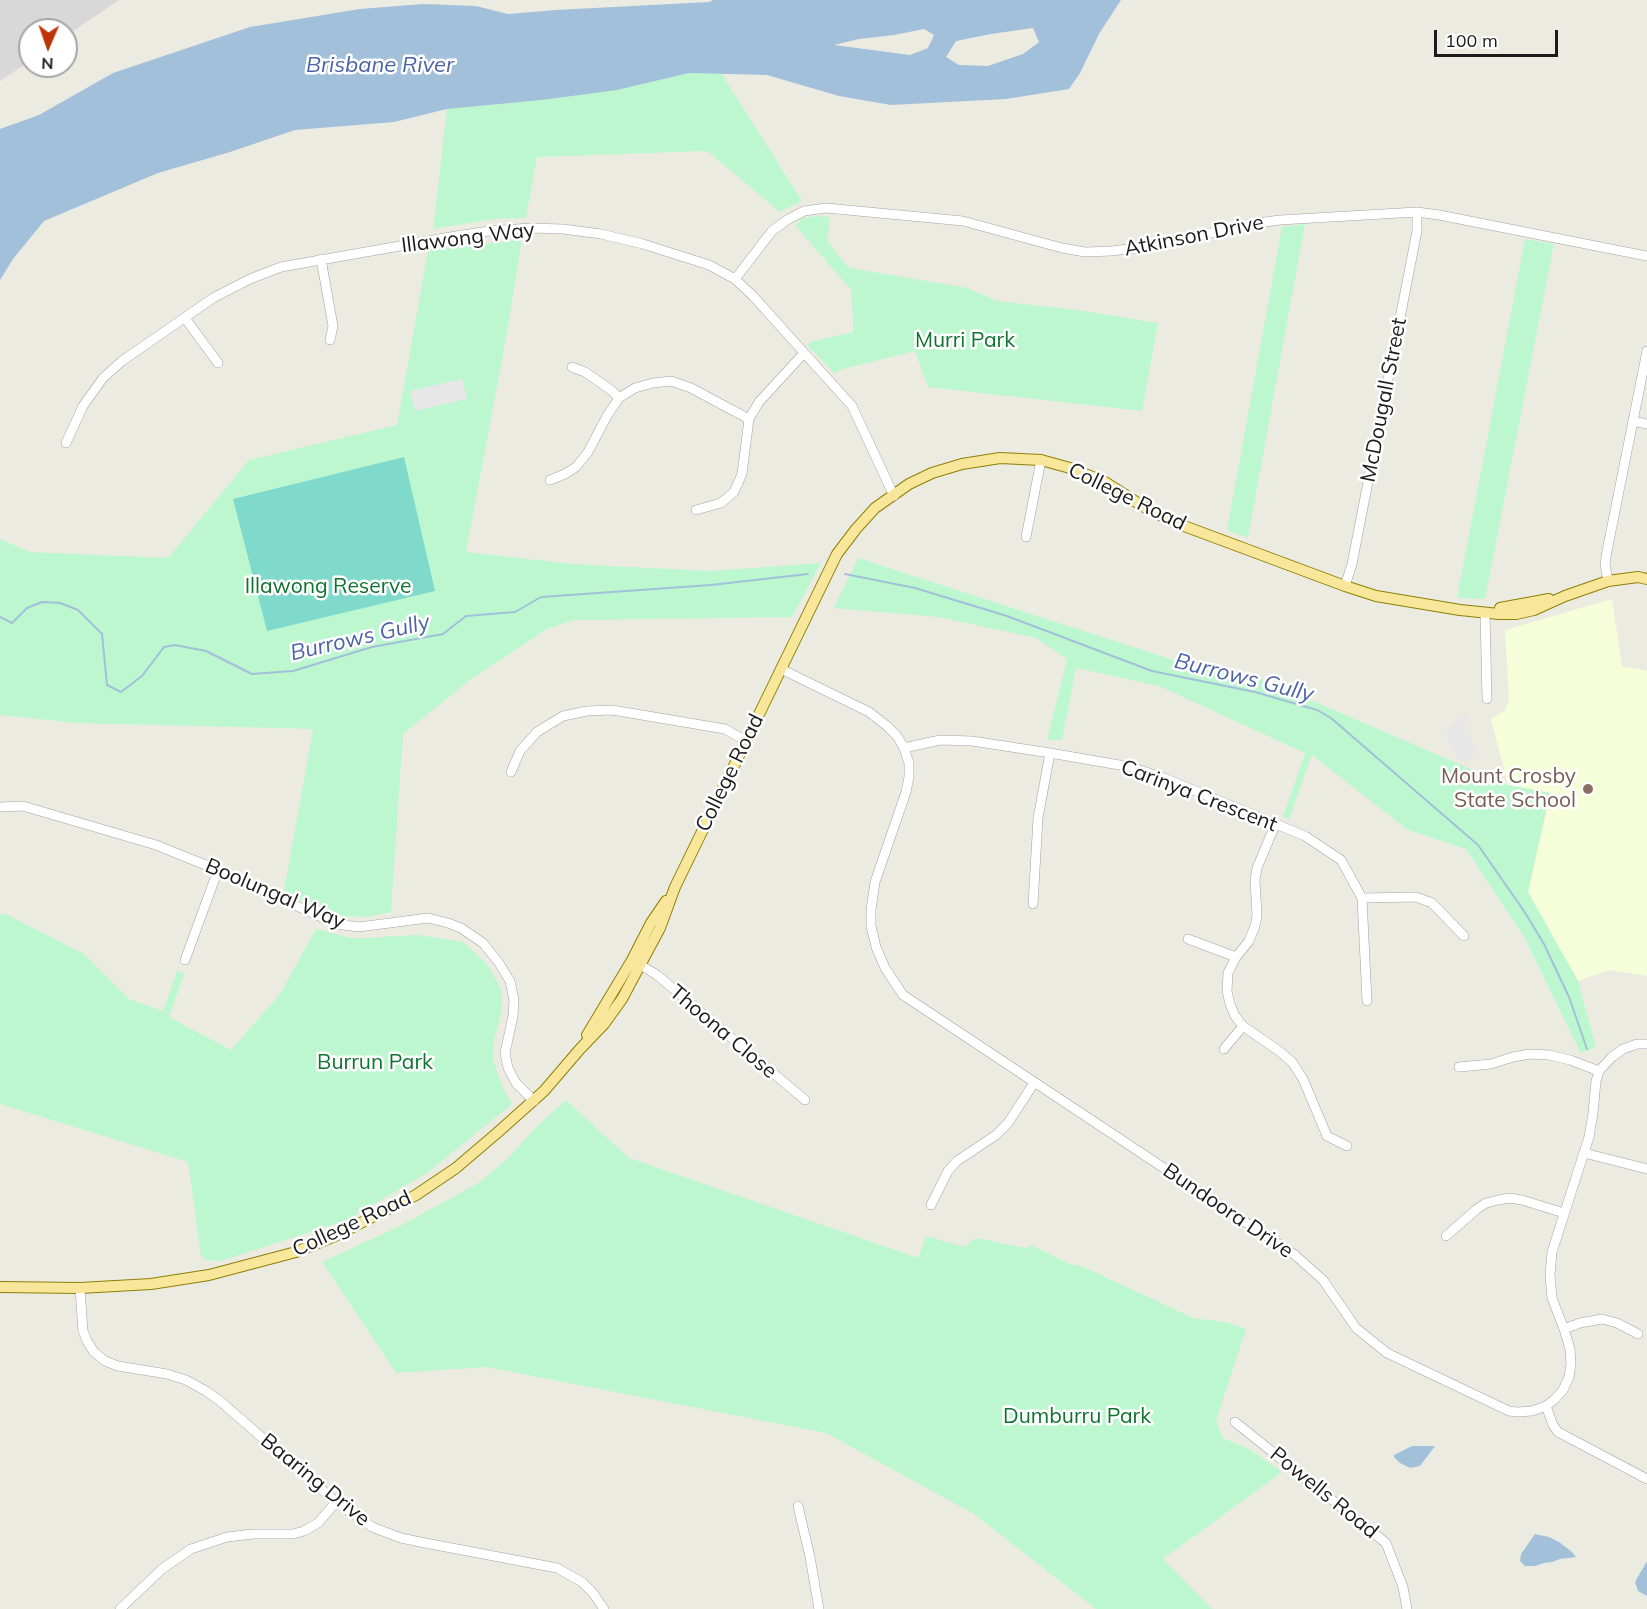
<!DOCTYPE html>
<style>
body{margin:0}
#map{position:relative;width:1647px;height:1609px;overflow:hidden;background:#ecebe1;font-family:Mulish,sans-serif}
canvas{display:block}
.north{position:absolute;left:18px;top:18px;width:60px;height:60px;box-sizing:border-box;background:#fff;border:2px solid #a4a4a4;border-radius:50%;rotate:182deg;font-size:16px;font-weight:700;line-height:24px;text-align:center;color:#1b1b1b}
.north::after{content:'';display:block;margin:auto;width:21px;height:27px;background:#bf3307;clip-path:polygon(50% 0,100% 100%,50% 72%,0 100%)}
.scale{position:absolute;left:1434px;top:30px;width:124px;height:27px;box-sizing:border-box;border:3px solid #1b1b1b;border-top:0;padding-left:8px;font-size:18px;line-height:21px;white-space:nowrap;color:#1b1b1b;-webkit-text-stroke:4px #fff;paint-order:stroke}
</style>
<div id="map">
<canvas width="1647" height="1609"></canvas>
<div class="north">N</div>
<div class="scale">100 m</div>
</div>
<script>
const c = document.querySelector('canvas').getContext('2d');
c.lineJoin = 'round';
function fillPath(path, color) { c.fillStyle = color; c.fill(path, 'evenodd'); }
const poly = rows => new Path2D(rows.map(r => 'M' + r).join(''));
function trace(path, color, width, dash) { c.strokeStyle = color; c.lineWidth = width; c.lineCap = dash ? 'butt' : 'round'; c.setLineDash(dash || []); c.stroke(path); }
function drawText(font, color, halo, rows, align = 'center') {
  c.font = font + ' Mulish,sans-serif'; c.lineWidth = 5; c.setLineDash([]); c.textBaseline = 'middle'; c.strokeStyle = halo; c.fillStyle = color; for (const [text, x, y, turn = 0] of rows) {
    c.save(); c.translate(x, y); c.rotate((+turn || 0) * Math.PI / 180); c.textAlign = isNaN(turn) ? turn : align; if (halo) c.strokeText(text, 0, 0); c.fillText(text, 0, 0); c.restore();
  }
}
fillPath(poly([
 [0,0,119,0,66,36,66,30,30,30,30,61,0,81]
]), '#d9d8d8');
fillPath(poly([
 [1612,599,1622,666,1647,671,1647,976,1609,970,1578,981,1528,892,1550,793,1508,785,1491,719,1505,710,1509,700,1505,630]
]), '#f5fed9');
fillPath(poly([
 [689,73,721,73,802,201,780,212,707,151,537,157,526,218,494,219,433,229,447,109,542,100,617,90],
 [817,216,830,217,827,241,849,268,968,288,996,301,1077,310,1158,323,1142,411,928,387,915,351,839,370,835,374,807,345,813,341,854,332,851,290,795,225,803,218],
 [1305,224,1248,538,1227,530,1282,227],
 [522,239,507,333,466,552,571,564,710,571,821,563,792,617,574,620,547,629,470,680,403,734,391,912,367,917,342,916,316,908,284,890,313,729,78,723,0,715,0,539,30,552,168,558,249,460,397,425,428,250],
 [1525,239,1554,244,1485,599,1457,598],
 [858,558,1198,668,1257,677,1508,785,1550,793,1528,892,1578,981,1596,1047,1581,1053,1524,937,1466,849,1408,830,1312,755,1289,819,1283,817,1305,753,1159,686,1076,668,1062,740,1047,740,1067,659,1036,638,938,617,834,608],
 [0,914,6,914,84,954,129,999,163,1011,177,971,184,974,169,1017,231,1050,280,994,316,929,351,938,374,938,392,936,418,935,463,942,487,964,497,981,502,993,502,1010,494,1041,493,1060,503,1088,512,1104,427,1173,347,1220,221,1261,207,1260,201,1256,188,1162,0,1104],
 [566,1100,629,1158,918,1258,926,1236,964,1247,976,1238,1026,1248,1031,1245,1069,1264,1081,1266,1101,1275,1193,1318,1225,1322,1246,1329,1216,1421,1223,1438,1249,1449,1282,1472,1163,1559,1212,1609,1096,1609,974,1514,826,1433,486,1367,396,1373,322,1262,400,1226,480,1182,509,1157,538,1125]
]), '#bdf7d0');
fillPath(poly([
 [404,457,435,591,267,631,233,499]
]), '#80dacc');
fillPath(poly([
 [462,379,467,399,415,411,410,391],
 [1466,713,1470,719,1460,728,1479,750,1463,763,1445,741,1450,737,1445,731]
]), '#e7e7e7');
fillPath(poly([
 [713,0,1121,0,1099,34,1080,73,1069,89,1006,99,891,105,839,96,767,75,689,73,617,90,542,100,447,109,394,122,295,130,230,152,158,173,44,221,13,259,0,280,0,129,39,115,113,73,250,27,360,9,423,4,476,6,508,14,556,10,709,2],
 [1033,28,1039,42,1023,54,988,66,959,65,946,57,956,41,991,34],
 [924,29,934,35,928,48,910,55,834,45,859,39,894,35],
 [1412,1446,1435,1446,1420,1466,1410,1468,1400,1463,1394,1457,1394,1455],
 [1535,1534,1549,1537,1559,1542,1571,1551,1576,1557,1560,1559,1552,1562,1544,1563,1535,1566,1525,1566,1520,1561,1521,1554],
 [1647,1561,1647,1596,1638,1591,1635,1582]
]), '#a2c0d9');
trace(poly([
 [845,574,915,588,1007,616,1152,671,1255,692,1317,710,1331,718,1478,845,1524,911,1544,944,1569,997,1587,1049],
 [0,617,12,623,27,608,42,602,60,603,78,610,102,634,107,685,121,692,142,676,164,647,175,645,206,651,252,674,293,671,372,647,443,634,466,616,515,612,541,597,711,585,808,574]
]), '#a2c0d9', 2);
const minor = poly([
 [321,259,333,326,330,340],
 [735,279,772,231,787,220,804,211,826,208,963,221,1062,248,1085,252,1112,251,1159,245,1250,224,1280,220,1417,212,1439,215,1647,256],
 [185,318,218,363],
 [572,367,585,372,611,390,619,398],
 [1633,421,1647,424],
 [66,443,83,406,103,378,122,361,213,298,250,279,281,267,456,236,489,231,530,228,563,229,601,234,643,244,709,265,735,279,753,296,852,406,894,496],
 [550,480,565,474,576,467,588,452,607,416,619,398,635,388,653,383,671,381,691,388,749,419],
 [696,510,721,503,734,492,742,474,749,419,759,402,804,353],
 [1026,537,1041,460],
 [1608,581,1605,564,1607,551,1647,351],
 [1345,586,1352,564,1417,231,1417,212],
 [1485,613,1487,699],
 [781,669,869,712,887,726,897,736,904,748,909,763,909,777,906,792,875,882,871,910,871,926,876,947,885,968,903,995,1295,1255,1323,1280,1356,1328,1387,1353,1509,1411,1517,1412,1532,1411,1546,1406,1555,1399,1563,1390,1569,1377,1571,1364,1570,1349,1564,1329,1552,1298,1550,1275,1552,1252,1589,1137,1593,1113,1596,1081,1599,1071,1612,1057,1623,1049,1637,1044,1647,1044],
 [904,748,940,740,972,741,1050,753,1131,767,1164,778,1305,836,1341,860,1362,898,1367,1001],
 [511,772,520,751,537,732,563,716,587,711,612,710,725,729,746,741],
 [0,807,23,806,156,845,218,870,336,924,359,927,428,918,448,923,461,928,483,943,499,963,510,981,514,1000,513,1016,505,1053,508,1068,516,1083,534,1101],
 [1275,825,1257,868,1255,880,1257,916,1255,926,1249,941,1236,957,1228,973,1227,991,1230,1004,1235,1016,1243,1026,1279,1051,1292,1062,1303,1079,1327,1136,1347,1146],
 [1362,898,1416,897,1432,903,1464,936],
 [1033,904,1038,818,1050,753],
 [1188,939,1236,957],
 [185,960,218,870],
 [634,961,657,975,805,1100],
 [1224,1049,1243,1026],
 [1459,1067,1491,1064,1513,1057,1530,1054,1549,1055,1570,1060,1599,1071],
 [1584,1153,1647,1169],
 [931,1205,948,1171,957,1161,996,1135,1008,1123,1034,1083],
 [1446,1236,1477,1209,1486,1203,1498,1200,1509,1198,1522,1200,1564,1213],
 [80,1288,83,1331,87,1341,94,1352,105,1361,118,1366,167,1374,186,1380,206,1391,220,1401,336,1502,372,1527,401,1538,420,1542,557,1568,582,1582,593,1593,604,1609],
 [1564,1329,1580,1323,1602,1319,1617,1323,1638,1334],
 [1546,1406,1553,1425,1558,1432,1647,1479],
 [1235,1422,1386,1543,1403,1587,1407,1609],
 [798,1506,810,1557,819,1609],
 [120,1609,162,1569,191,1549,227,1537,253,1534,293,1534,304,1531,318,1523,336,1502]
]);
const major = poly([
 [1500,608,1549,599],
 [587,1035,632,960,651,923,666,901],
 [0,1287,80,1288,151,1284,209,1275,296,1252,335,1236,416,1195,456,1168,497,1133,544,1091,580,1049,604,1024,622,999,660,928,675,887,837,554,856,529,875,508,909,484,932,473,962,464,1000,458,1041,460,1070,468,1105,482,1144,507,1176,523,1345,586,1376,596,1460,610,1499,614,1516,614,1534,610,1565,596,1608,581,1638,577,1647,579]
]);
trace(minor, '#a2a2a2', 10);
trace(major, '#8d8005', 12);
trace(minor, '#fff', 9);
trace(major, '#f8e69a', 10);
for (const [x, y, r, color] of [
 [1588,789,6,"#8d6e63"]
]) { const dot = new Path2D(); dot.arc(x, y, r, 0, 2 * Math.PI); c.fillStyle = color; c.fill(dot); trace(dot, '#fff', 2); }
drawText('21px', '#1b1b1b', '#fff', [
 ["Atkinson Drive",1194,236,-11],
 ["Illawong Way",468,238,-7],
 ["McDougall Street",1384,400,-79],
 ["College Road",1127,497,26],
 ["College Road",730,773,-64],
 ["Carinya Crescent",1199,796,21],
 ["Boolungal Way",275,894,23],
 ["Thoona Close",723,1032,40],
 ["Bundoora Drive",1228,1211,34],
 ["College Road",352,1224,-25],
 ["Baaring Drive",315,1480,39],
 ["Powells Road",1324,1493,39]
]);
drawText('21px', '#0f732f', '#fff', [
 ["Murri Park",965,341],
 ["Illawong Reserve",328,587],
 ["Burrun Park",375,1063],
 ["Dumburru Park",1077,1417]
]);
drawText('21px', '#785e54', '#fff', [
 ["Mount Crosby",1576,777],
 ["State School",1576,801]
], 'right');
drawText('italic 22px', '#4c64a6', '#fff', [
 ["Brisbane River",380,65],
 ["Burrows Gully",360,638,-13],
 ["Burrows Gully",1244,678,14]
]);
</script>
